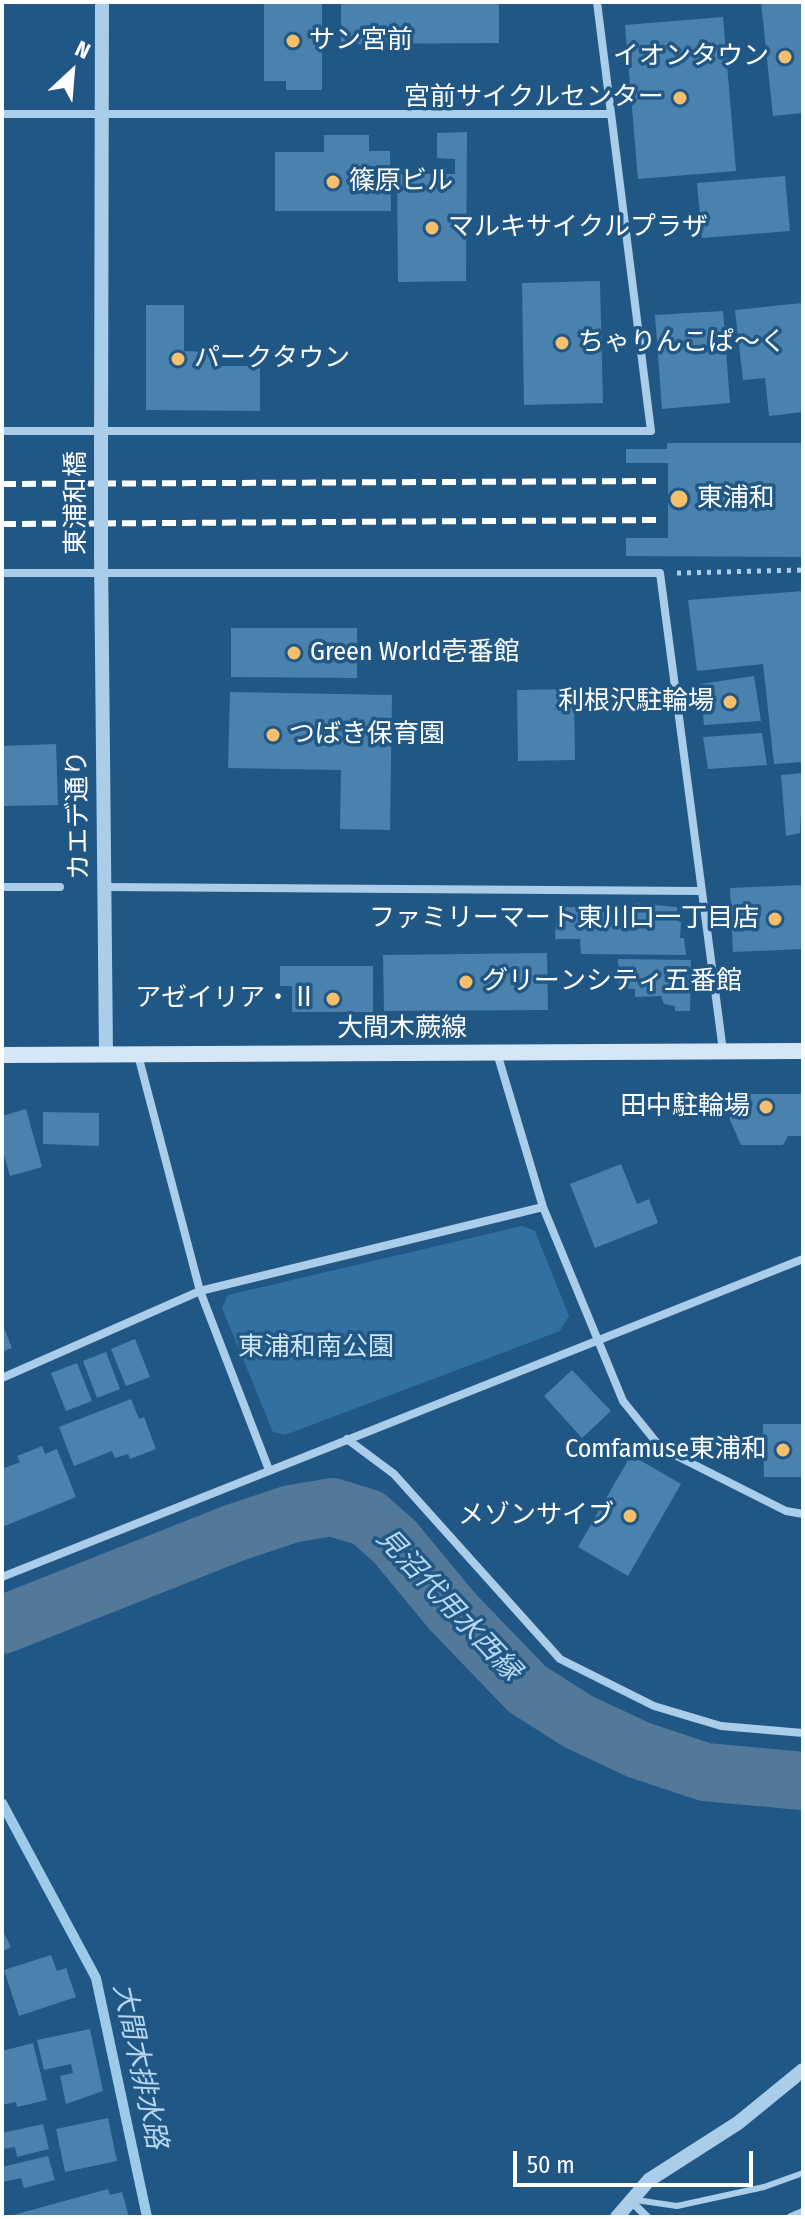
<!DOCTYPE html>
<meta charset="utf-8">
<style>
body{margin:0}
#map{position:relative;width:805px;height:2219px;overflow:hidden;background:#215785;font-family:"Fira Sans Condensed",sans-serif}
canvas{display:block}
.frame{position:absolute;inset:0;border:4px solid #fff;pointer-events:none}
.north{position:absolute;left:32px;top:32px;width:80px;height:80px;-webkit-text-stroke:6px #215785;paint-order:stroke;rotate:26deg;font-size:22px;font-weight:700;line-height:32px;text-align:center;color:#fff}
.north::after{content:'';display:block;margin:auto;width:28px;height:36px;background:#fff;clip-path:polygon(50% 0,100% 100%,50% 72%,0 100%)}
.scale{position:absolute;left:513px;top:2151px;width:240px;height:36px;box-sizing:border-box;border:4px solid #fff;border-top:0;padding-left:10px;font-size:24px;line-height:28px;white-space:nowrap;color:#fff;-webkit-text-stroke:6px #215785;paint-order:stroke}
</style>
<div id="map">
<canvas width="805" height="2219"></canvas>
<div class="frame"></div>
<div class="north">N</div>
<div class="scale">50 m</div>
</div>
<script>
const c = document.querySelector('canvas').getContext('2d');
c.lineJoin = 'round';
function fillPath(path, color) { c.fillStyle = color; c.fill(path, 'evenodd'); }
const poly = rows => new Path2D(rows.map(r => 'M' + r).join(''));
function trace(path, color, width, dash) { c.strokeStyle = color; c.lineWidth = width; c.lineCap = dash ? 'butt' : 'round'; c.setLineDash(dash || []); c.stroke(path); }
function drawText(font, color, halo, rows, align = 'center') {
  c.font = font + ' "Fira Sans Condensed","Noto Sans JP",sans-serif'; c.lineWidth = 7; c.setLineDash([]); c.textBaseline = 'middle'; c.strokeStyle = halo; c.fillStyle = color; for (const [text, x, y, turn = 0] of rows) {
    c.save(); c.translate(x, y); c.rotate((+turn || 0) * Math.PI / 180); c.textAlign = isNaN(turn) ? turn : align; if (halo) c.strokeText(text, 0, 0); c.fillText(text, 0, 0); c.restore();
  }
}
fillPath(poly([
 [522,1226,535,1231,569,1316,560,1331,285,1435,273,1432,222,1308,228,1295]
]), '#3270a1');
trace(poly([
 [2,1803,96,1978,147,2217]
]), '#9ecaea', 10);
trace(poly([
 [2,1625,234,1533,291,1514,332,1507,368,1518,395,1542,452,1611,527,1689,579,1722,639,1750,705,1772,803,1781]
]), '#53799a', 58);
fillPath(poly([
 [264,2,322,2,322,90,286,90,286,81,264,81],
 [341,2,499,2,499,43,341,44],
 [761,2,803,2,803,113,773,116],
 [723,17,736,171,638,179,625,25],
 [467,132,466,281,398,282,397,174,455,174,455,159,437,158,437,133],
 [324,135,369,135,369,151,390,151,391,211,275,211,275,152,324,152],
 [785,176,790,231,702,238,697,183],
 [600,281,603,403,524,405,522,283],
 [802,303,803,412,769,416,765,378,743,380,735,310],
 [146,305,184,305,184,351,211,352,211,366,260,366,260,411,146,410],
 [723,311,730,403,662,409,655,315],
 [667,443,803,443,803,557,626,556,626,538,668,538,668,463,626,463,626,449,667,449],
 [803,591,803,762,774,764,763,664,697,671,688,600],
 [231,628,357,628,357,678,231,677],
 [754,676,761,721,704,725,700,684],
 [574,689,575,760,518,761,517,690],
 [230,692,392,695,390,830,340,829,341,770,228,768],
 [762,733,767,765,708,769,703,737],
 [56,744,58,805,2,806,2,746],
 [803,773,800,833,786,836,781,775],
 [803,885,803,949,733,952,730,888],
 [635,903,677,907,677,921,681,922,680,938,684,938,686,955,581,954,580,939,555,939,557,907,634,908],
 [547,953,548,1010,384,1011,383,955],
 [618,959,691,960,690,1011,675,1011,675,1006,664,1004,661,996,635,997,635,989,619,988],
 [280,966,373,966,373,1012,292,1012,292,986,280,986],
 [729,1094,803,1094,803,1136,788,1136,783,1145,741,1145,730,1120],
 [26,1109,42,1167,10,1176,2,1148,2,1116],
 [43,1112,99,1113,99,1146,43,1144],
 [621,1164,637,1204,649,1199,658,1223,595,1248,570,1184],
 [2,1323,12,1348,2,1352],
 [135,1339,150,1377,126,1386,111,1349],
 [106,1352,120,1389,97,1398,83,1361],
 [77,1363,92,1401,66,1411,51,1373],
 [572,1370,611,1411,582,1438,544,1396],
 [131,1399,139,1419,144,1417,156,1449,130,1459,128,1454,115,1458,112,1451,74,1466,59,1427],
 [763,1424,803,1424,803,1477,764,1477],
 [42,1446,45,1454,57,1449,76,1497,2,1527,2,1469,20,1462,17,1456],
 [631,1455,681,1484,628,1576,578,1547],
 [2,1929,11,1947,2,1952],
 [51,1955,57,1971,66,1968,76,1997,19,2016,4,1970],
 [90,2029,103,2091,66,2104,60,2076,73,2073,71,2064,44,2070,37,2040],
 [33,2043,47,2100,17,2107,16,2102,2,2105,2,2051],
 [108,2118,117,2161,65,2172,56,2129],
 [43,2124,49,2149,17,2157,15,2147,2,2149,2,2133],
 [48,2156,55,2180,24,2188,21,2178,2,2182,2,2167],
 [108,2189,110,2195,122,2192,129,2217,6,2217]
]), '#4a81ad');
trace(poly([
 [677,573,803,570]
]), '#aacde9', 5, [4, 6]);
trace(poly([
 [636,2200,677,2206,764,2187,803,2173]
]), '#aacde9', 6);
trace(poly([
 [2,114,610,114],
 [2,431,651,431,597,2],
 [2,573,660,573,723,1051],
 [2,887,60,887],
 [104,887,701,891],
 [497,1053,543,1207,623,1401,661,1448,786,1511,803,1514],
 [138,1055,200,1291,269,1470],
 [2,1378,200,1291,543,1207],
 [347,1439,394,1474,560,1659,654,1706,721,1726,803,1733],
 [2,1577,803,1259],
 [629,2199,647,2217],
 [791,2217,803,2212]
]), '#aacde9', 8);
trace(poly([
 [101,457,102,2],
 [101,554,106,1054],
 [617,2217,649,2180,738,2123,803,2070]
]), '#aacde9', 14);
trace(poly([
 [2,1055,803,1051]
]), '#d5e7f7', 16);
trace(poly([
 [2,484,660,481],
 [2,524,662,520]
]), '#fff', 6, [14, 6]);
trace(poly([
 [101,554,101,457]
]), '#aacde9', 14);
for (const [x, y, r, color] of [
 [293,41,8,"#f6bf6b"],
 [785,57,8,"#f6bf6b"],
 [680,98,8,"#f6bf6b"],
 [333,182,8,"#f6bf6b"],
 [432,228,8,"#f6bf6b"],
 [562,343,8,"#f6bf6b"],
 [178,359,8,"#f6bf6b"],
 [679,499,10,"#f6bf6b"],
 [294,653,8,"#f6bf6b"],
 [730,702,8,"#f6bf6b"],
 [273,735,8,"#f6bf6b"],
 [775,919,8,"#f6bf6b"],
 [466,982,8,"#f6bf6b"],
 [333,999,8,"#f6bf6b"],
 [766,1107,8,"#f6bf6b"],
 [783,1450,8,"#f6bf6b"],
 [630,1516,8,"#f6bf6b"]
]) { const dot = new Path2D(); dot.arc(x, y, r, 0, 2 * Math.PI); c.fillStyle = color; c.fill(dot); trace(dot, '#215785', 3); }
drawText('26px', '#fff', '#215785', [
 ["サン宮前",309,41],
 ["イオンタウン",769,57,"right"],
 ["宮前サイクルセンター",664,98,"right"],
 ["篠原ビル",349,182],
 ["マルキサイクルプラザ",448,228],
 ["ちゃりんこぱ～く",578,343],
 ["パークタウン",194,359],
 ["東浦和",697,499],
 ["Green World壱番館",310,653],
 ["利根沢駐輪場",714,702,"right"],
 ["つばき保育園",289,735],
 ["ファミリーマート東川口一丁目店",759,919,"right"],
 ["グリーンシティ五番館",482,982],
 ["アゼイリア・Ⅱ",317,999,"right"],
 ["田中駐輪場",750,1107,"right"],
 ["Comfamuse東浦和",767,1450,"right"],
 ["メゾンサイブ",614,1516,"right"]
], 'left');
drawText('26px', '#fff', '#215785', [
 ["東浦和橋",77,503,-90],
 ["カエデ通り",79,815,-91],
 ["大間木蕨線",402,1029]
]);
drawText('26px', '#cee5f7', '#215785', [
 ["東浦和南公園",316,1348]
]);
drawText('italic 28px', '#b5d7f0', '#215785', [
 ["見沼代用水西縁",448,1605,47],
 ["大間木排水路",139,2066,78]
]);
</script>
